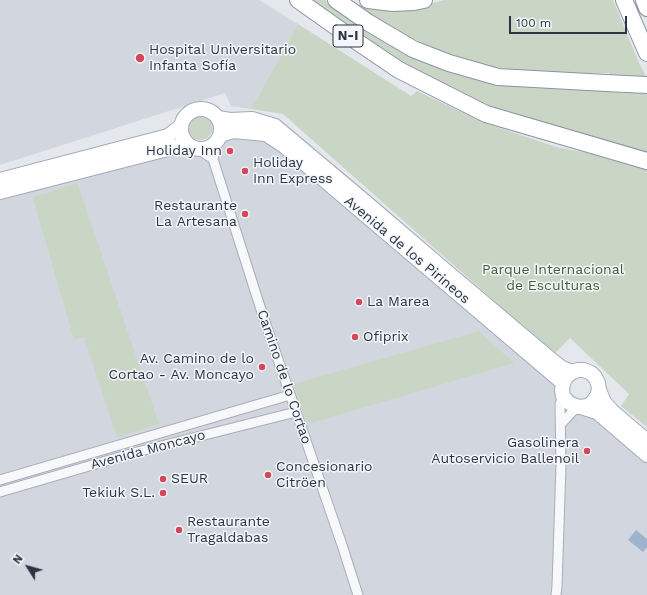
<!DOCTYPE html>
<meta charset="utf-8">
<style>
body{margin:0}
#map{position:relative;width:647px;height:595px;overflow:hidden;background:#e4e7ec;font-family:"Work Sans",sans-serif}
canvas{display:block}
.north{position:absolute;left:8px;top:547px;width:40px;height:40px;-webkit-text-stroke:3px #f4f6f9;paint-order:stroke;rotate:307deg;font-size:11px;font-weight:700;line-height:16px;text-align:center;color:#2b3445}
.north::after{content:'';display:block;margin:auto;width:14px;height:18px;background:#2b3445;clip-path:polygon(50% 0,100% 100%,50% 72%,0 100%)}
.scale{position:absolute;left:509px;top:16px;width:118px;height:18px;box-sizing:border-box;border:2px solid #2b3445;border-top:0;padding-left:5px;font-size:12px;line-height:14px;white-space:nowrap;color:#2b3445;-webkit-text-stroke:3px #f4f6f9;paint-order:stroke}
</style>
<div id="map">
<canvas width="647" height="595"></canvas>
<div class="north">N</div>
<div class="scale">100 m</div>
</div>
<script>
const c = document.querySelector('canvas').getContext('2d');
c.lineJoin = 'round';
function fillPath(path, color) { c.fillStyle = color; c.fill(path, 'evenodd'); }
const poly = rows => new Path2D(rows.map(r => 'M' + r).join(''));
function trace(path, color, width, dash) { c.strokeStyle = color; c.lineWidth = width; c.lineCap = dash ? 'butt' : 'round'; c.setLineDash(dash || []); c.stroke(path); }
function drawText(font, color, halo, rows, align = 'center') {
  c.font = font + ' "Work Sans",sans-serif'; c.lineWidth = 3; c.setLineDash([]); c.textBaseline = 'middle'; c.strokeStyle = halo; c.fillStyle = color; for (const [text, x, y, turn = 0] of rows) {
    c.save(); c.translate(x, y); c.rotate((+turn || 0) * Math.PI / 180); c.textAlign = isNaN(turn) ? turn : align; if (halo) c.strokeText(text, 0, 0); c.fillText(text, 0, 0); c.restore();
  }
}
fillPath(poly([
 [0,0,259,0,298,24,251,109,231,106,225,93,0,165],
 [233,131,266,134,421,263,579,407,647,455,647,595,0,595,0,193,187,144,198,149,209,147,217,141]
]), '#d2d6de');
fillPath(poly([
 [307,0,325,0,346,15,497,82,557,89,609,91,609,73,536,74,484,65,436,49,397,31,356,4,381,7,424,6,444,0,613,0,639,63,647,78,647,156,492,108,430,79,389,55],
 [298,24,411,96,417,91,485,123,556,147,603,156,647,169,647,427,621,406,629,394,570,338,554,354,283,114,251,109],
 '187 127a13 13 0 1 1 26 0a13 13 0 1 1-26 0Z',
 [77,183,87,211,159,424,118,437,114,428,84,337,74,340,33,198,34,197],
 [479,331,514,363,308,424,293,384]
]), '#c9d6c5');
fillPath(poly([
 [636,530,647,539,647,547,643,552,628,540]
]), '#9fb4cc');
const street = poly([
 [217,141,213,159,263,316,342,545,358,595],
 [198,149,213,159],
 [561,424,573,411,579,407],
 [0,480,290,395],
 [0,492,137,452,296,412],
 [556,595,557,586,561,465,560,404,563,396]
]);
const primary = poly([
 '181 129a20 20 0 1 1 40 0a20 20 0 1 1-40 0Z',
 [218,118,230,120,252,119,275,126,362,199,451,275,553,361,562,368,572,372],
 [220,135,233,131,266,134,284,146,563,383],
 [0,180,168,136,181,126],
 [0,192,187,144],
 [599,390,597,396,593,402,588,406,579,407,571,404,567,401,563,396,562,390,563,383,566,377,572,372,578,370,584,370,591,373,595,377,598,383,599,390,604,402,612,411,647,441],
 [581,407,597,412,647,455]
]);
const highway = poly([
 [298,0,356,41,399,70,486,114,647,161],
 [336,0,369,23,413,49,449,63,498,77,606,83,647,85],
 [368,0,393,3,414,2,424,0],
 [624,0,647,53],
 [644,0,647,8]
]);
trace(street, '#a9aeb7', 11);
trace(primary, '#a3abb8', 16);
trace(highway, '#8b94a3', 18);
trace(street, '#f7f8fa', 9);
trace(primary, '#fff', 14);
trace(highway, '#fff', 16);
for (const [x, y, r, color] of [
 [140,58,5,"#d1495b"],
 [230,151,4,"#d1495b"],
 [245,171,4,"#d1495b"],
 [245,214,4,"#d1495b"],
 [359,302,4,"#d1495b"],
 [355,337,4,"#d1495b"],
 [262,367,4,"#d1495b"],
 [587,451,4,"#d1495b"],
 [268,475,4,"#d1495b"],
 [163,479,4,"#d1495b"],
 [163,493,4,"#d1495b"],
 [179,530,4,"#d1495b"]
]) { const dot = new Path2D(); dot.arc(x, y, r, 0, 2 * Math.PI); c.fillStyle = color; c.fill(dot); trace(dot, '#f4f6f9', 1.5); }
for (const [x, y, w] of [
 [348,36,30]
]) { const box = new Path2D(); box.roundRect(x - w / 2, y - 11, w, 22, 3); c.fillStyle = '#f4f6f9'; c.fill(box); trace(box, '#2b3445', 1); }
drawText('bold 13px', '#2b3445', null, [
 ["N-I",348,36]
]);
drawText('14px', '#2b3445', '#f4f6f9', [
 ["Hospital Universitario",149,50],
 ["Infanta Sofía",149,66],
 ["Holiday Inn",222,151,"right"],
 ["Holiday",253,163],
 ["Inn Express",253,179],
 ["Restaurante",237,206,"right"],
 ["La Artesana",237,222,"right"],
 ["La Marea",367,302],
 ["Ofiprix",363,337],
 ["Av. Camino de lo",254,359,"right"],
 ["Cortao - Av. Moncayo",254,375,"right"],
 ["Gasolinera",579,443,"right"],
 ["Autoservicio Ballenoil",579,459,"right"],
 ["Concesionario",276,467],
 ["Citröen",276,483],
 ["SEUR",171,479],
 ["Tekiuk S.L.",155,493,"right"],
 ["Restaurante",187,522],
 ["Tragaldabas",187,538]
], 'left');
drawText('14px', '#2b3445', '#f4f6f9', [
 ["Avenida de los Pirineos",407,250,40],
 ["Camino de lo Cortao",284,377,71],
 ["Avenida Moncayo",148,450,-15]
]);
drawText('14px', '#3f6138', '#f4f6f9', [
 ["Parque Internacional",553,270],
 ["de Esculturas",553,286]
]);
</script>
